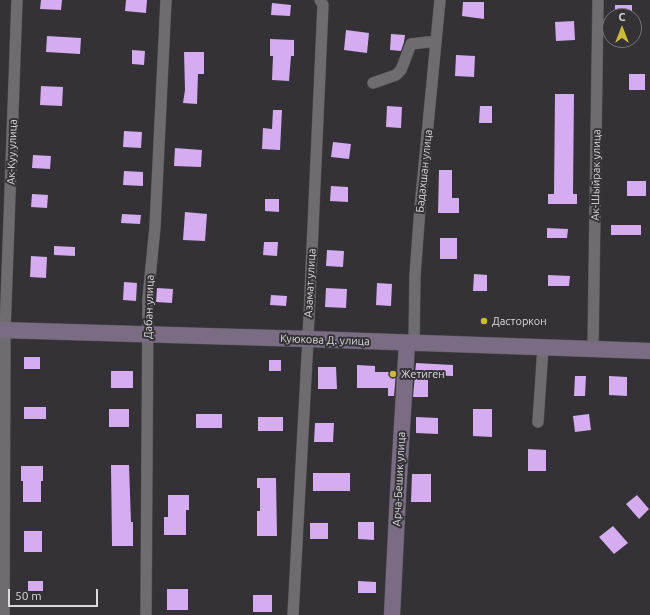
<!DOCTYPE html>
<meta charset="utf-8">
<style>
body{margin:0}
#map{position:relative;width:650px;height:615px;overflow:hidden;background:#343236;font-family:Ubuntu,sans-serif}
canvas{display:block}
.north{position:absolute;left:602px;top:8px;width:40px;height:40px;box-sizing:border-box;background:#343236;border:1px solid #777579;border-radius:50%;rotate:0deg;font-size:11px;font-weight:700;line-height:16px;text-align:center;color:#dcdadd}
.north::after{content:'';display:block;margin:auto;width:14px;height:18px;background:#cbba39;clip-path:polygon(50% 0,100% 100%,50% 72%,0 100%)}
.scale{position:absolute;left:8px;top:589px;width:90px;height:18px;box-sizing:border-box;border:2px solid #dcdadd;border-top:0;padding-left:5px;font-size:12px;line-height:14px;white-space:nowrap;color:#dcdadd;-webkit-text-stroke:3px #343236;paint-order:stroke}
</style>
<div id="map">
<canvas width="650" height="615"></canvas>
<div class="north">С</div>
<div class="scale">50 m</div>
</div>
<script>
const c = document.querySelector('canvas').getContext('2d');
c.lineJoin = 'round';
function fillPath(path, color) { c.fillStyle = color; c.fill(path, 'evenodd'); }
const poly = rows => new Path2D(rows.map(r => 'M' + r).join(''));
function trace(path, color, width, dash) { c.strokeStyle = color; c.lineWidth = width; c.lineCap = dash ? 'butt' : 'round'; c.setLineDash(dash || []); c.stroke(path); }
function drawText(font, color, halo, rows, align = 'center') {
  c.font = font + ' Ubuntu,sans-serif'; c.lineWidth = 4; c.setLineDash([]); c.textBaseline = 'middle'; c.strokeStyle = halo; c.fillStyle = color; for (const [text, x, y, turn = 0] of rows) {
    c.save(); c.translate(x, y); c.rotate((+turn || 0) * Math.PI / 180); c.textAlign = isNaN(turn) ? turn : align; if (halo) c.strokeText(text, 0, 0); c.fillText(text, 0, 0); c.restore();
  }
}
fillPath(poly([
 [41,0,62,0,61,10,40,9],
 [126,0,147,0,146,13,125,11],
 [463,2,484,2,484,19,462,16],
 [272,3,291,5,290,16,271,15],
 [615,5,632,5,632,16,615,16],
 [574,21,575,40,556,41,555,22],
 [346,30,369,33,367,53,344,50],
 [391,34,405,35,404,42,401,51,390,50],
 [47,36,81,38,80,54,46,52],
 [270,39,294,40,294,56,291,56,289,81,272,80,273,56,270,56],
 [132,50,145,51,144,65,132,64],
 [184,52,204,52,204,74,198,74,197,104,183,103,185,90],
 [456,55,475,56,474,77,455,76],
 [629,74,645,74,645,90,629,90],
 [41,86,63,87,62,106,40,105],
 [555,94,574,94,573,194,577,194,577,204,548,204,548,194,554,194],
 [387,106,402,107,401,128,386,127],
 [480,106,492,106,492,123,479,123],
 [273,110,282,110,280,150,262,149,263,128,272,129],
 [124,131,142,132,141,148,123,147],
 [333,142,351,144,349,159,331,157],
 [175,148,202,150,201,167,174,166],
 [33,155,51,156,50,169,32,168],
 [439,170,452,170,452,198,459,198,459,213,438,213],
 [124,171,143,172,143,186,123,185],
 [627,181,646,181,646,196,627,196],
 [331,186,348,187,348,202,330,201],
 [32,194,48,195,47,208,31,207],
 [265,199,279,199,279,212,265,211],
 [185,212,207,214,205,241,183,240],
 [122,214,141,215,140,224,121,223],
 [611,225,641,225,641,235,611,235],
 [547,228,568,229,567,238,547,238],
 [440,238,457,238,457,259,440,259],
 [264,242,278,242,277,256,263,255],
 [54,246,75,247,75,256,54,255],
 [327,250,344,251,343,267,326,266],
 [31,256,47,257,46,278,30,277],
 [474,274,487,275,487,291,473,291],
 [548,275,570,276,569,286,548,286],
 [124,282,137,283,136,301,123,300],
 [377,283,392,284,391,306,376,305],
 [157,288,173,289,172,303,156,302],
 [326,288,347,289,346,308,325,307],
 [271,295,287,296,286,306,270,305],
 [24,357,40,357,40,369,24,369],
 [269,360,281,360,281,371,269,371],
 [416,363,453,365,453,376,428,375,428,397,413,397],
 [357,365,375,366,375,372,396,372,394,396,388,396,388,388,357,388],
 [318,367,336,367,337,389,318,389],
 [111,371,133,371,133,388,111,388],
 [575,376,586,376,585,396,574,396],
 [609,376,627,377,627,396,609,395],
 [24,407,46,407,46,419,24,419],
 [109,409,129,409,129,427,109,427],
 [473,409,492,409,492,437,473,436],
 [196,414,222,414,222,428,196,428],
 [589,414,591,430,575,432,573,416],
 [258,417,283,417,283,431,258,431],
 [416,417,438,418,438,434,416,433],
 [315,423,334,423,333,442,314,442],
 [528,449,546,450,546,471,528,471],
 [111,465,129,465,131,522,133,522,133,546,112,546],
 [21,466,43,466,43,481,41,481,41,502,23,502,23,481,21,481],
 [313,473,350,473,350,491,313,491],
 [412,474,431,474,431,502,411,502],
 [257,478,276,478,277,536,257,536,257,511,260,511,260,488,257,488],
 [168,495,189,495,189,510,186,510,186,535,164,535,164,517,168,517],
 [637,495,649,509,639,519,626,504],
 [358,522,374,522,374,540,358,539],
 [310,523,328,523,328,539,310,539],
 [613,526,628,543,614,554,599,537],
 [24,531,42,531,42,552,24,552],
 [28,581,43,581,43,591,28,591],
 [358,581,376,582,376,593,358,593],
 [167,589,188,589,188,610,167,610],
 [253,595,272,595,272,612,253,612]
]), '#d4acef');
const street = poly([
 [373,83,396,75,401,70,411,44,428,42,436,43],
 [414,343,415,275,420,208,440,0],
 [593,349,598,0],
 [538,422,543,347],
 [4,615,5,331,17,0],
 [146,615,148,298,155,227,166,0],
 [293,615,308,339,323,5,320,0]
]);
const secondary = poly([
 [0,330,308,339,650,351],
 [392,615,398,494,407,343]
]);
trace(street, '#525053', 12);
trace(secondary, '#525053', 17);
trace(street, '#6f6c71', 11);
trace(secondary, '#7a6d83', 16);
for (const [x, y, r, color] of [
 [484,321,4,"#cbba39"],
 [393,374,4,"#cbba39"]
]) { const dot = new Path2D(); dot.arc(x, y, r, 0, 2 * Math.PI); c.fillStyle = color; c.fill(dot); trace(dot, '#343236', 1.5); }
drawText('11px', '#dcdadd', '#343236', [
 ["Ак-Куу улица",12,152,-88],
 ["Бадахшан улица",424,171,-84],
 ["Ак-Шыйрак улица",596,175,-89],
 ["Азамат улица",310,283,-87],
 ["Дабан улица",149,307,-88],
 ["Куюкова Д. улица",325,340,2],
 ["Арча-Бешик улица",399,479,-87]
]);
drawText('11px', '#dcdadd', '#343236', [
 ["Дасторкон",492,321],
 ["Жетиген",401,374]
], 'left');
</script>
